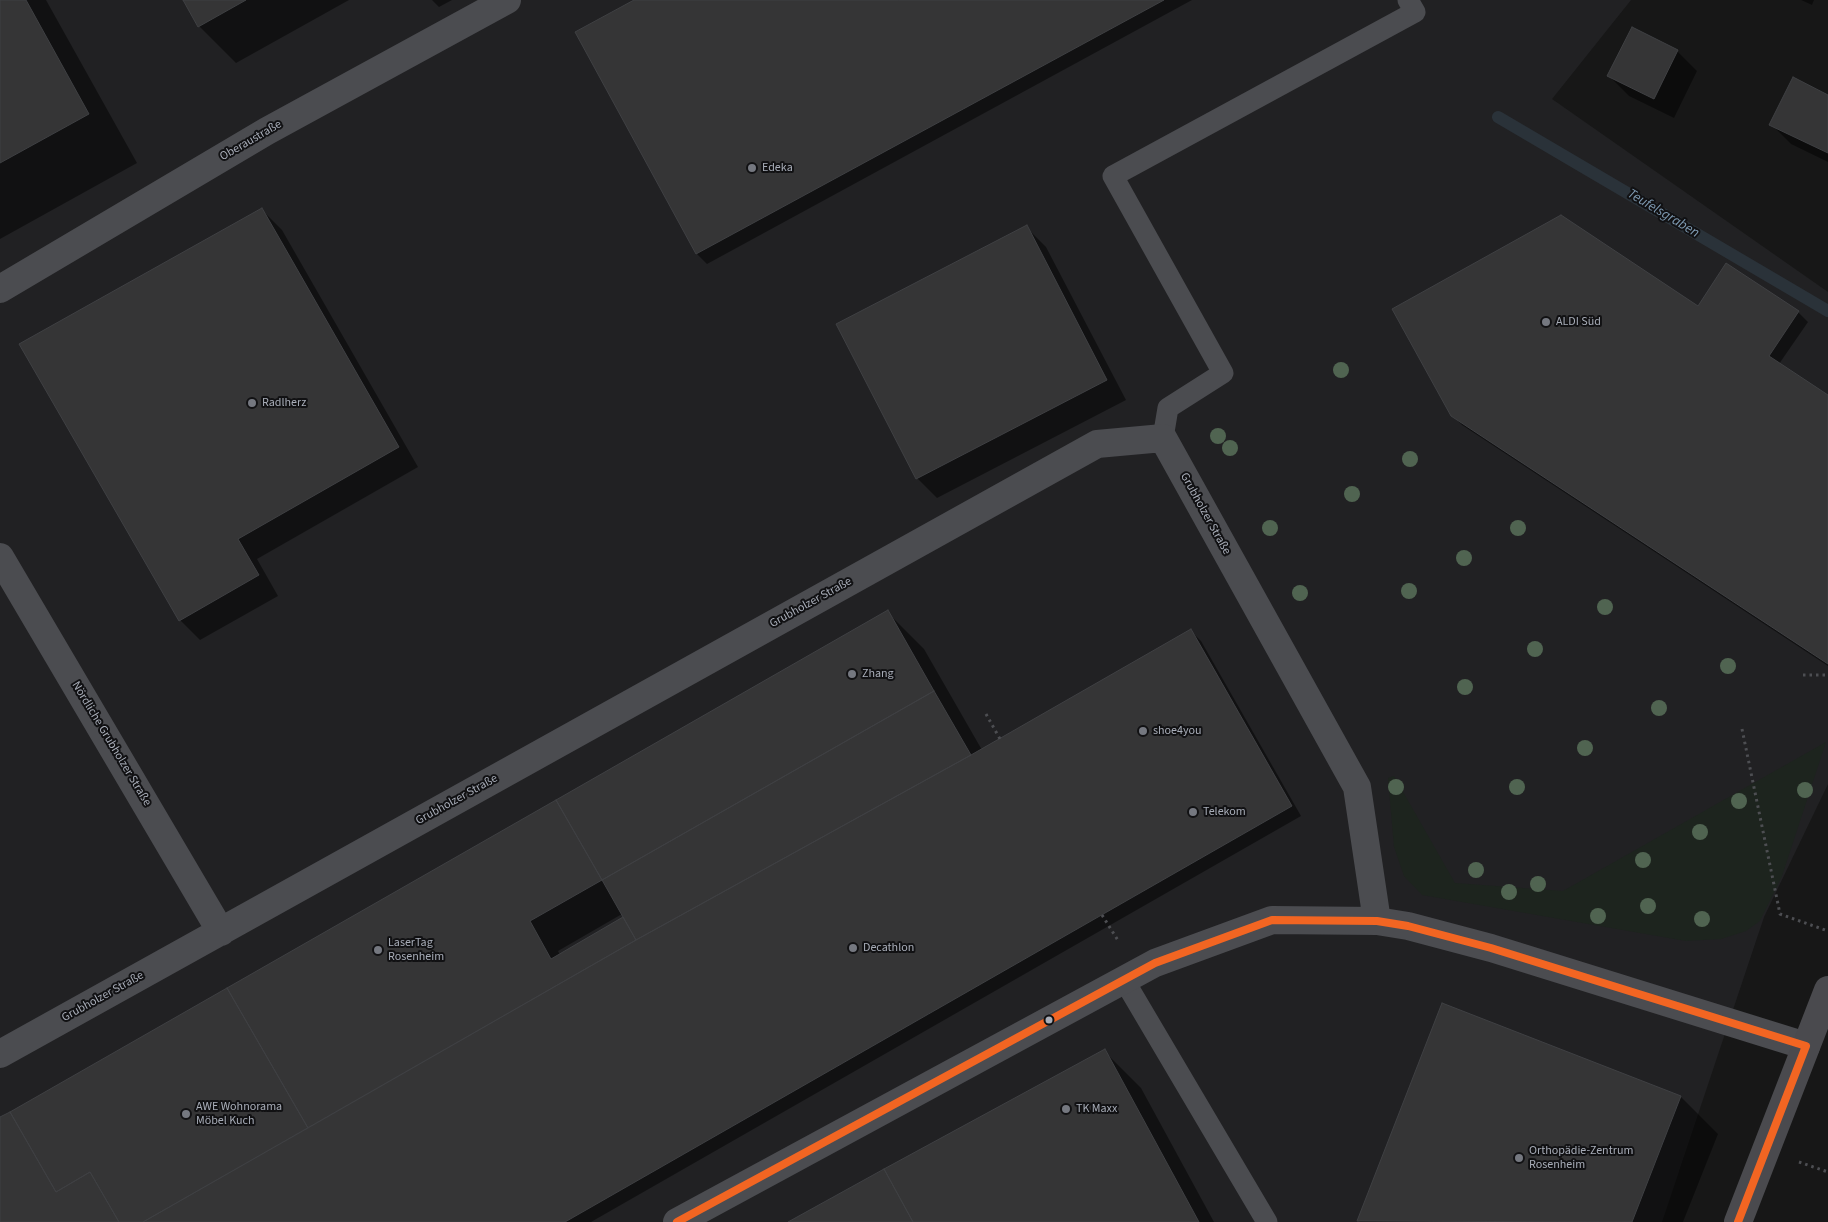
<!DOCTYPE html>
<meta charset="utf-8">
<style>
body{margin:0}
canvas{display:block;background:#171717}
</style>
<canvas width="1828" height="1222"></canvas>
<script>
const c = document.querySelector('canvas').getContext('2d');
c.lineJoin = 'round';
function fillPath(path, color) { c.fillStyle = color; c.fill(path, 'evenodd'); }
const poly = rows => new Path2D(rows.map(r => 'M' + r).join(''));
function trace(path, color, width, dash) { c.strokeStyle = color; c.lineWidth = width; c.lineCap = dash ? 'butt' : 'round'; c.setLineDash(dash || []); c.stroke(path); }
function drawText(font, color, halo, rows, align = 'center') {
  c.font = font + ' "Source Sans 3",sans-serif'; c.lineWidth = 4; c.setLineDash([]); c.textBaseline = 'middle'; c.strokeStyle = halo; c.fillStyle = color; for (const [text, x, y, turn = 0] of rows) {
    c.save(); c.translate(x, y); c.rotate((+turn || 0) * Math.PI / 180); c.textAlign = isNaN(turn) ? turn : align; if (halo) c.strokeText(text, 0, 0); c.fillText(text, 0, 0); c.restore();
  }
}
fillPath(poly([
 [0,0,1631,0,1552,99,1828,292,1828,784,1764,917,1662,1222,0,1222]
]), '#212123');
fillPath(poly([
 [1826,742,1782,876,1760,921,1746,931,1721,939,1686,941,1422,895,1404,876,1394,847,1388,778,1394,776,1455,883,1563,891]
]), '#1d241e');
fillPath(poly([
 [0,0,46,0,137,163,0,239],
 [185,0,349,0,236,63,199,26],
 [432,0,452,0,439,7],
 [637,0,1192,0,707,264,697,254,577,33],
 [1801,0,1814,0,1812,5],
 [1677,51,1697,71,1674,118,1629,96,1609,76],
 [1828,96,1828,162,1791,144,1771,124],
 [262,210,282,230,418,467,257,559,278,596,200,640,180,620],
 [1026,227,1046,247,1126,400,937,498,917,478],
 [1698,307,1798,312,1808,322,1779,364,1828,396,1828,666,1462,425,1452,415],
 [887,612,924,649,982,750,1191,631,1201,641,1301,816,591,1222,0,1222,0,1119],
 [622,914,624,918,560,955,558,951],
 [1443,1005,1681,1097,1718,1134,1683,1222,1360,1222,1358,1220],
 [1104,1051,1141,1088,1214,1222,791,1222]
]), '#0007');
trace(poly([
 [1498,117,1828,311]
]), '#2a3239', 12);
const building = poly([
 [0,0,26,0,89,114,0,163,0,0],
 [183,0,246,0,198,27,183,0],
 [634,0,1164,0,696,254,575,32,634,0],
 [1632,27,1678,50,1654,99,1607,76,1632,27],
 [1793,77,1828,95,1828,153,1769,125,1793,77],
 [262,208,399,447,238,539,259,575,179,621,19,344,262,208],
 [1561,215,1698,306,1726,263,1799,311,1769,356,1828,395,1828,664,1451,416,1392,309,1561,215],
 [1027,225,1107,380,916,479,836,324,1027,225],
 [888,610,934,691,602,880,556,800,888,610],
 [1191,629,1292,806,565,1222,143,1222,636,940,971,755,1191,629],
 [934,691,971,755,636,940,602,880,934,691],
 [556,800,602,880,530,921,551,959,623,917,636,940,308,1128,227,988,556,800],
 [227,988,308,1128,143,1222,119,1222,90,1172,56,1192,10,1112,227,988],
 [1442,1003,1681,1096,1632,1222,1357,1221,1442,1003],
 [1105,1049,1199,1222,913,1222,884,1169,1105,1049],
 [10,1112,56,1192,90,1172,119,1222,0,1222,0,1117,10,1112],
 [884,1169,913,1222,788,1222,884,1169]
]);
fillPath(building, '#353536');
trace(building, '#3f4043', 1);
trace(poly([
 [1803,675,1828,675],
 [986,714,1000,739],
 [1742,729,1780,914,1828,931],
 [1102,915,1119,942],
 [1799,1162,1828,1172]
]), '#4d4e52', 3, [2.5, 4]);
trace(poly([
 [1163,438,1168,408,1223,373,1113,176,1415,12,1408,0],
 [1124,980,1267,1222]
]), '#4b4c50', 21);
trace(poly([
 [0,289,267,131,507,0],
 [0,557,221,932],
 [0,1054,1097,444,1163,438,1357,787,1377,921],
 [677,1222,1155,963,1272,920,1377,921,1408,926,1491,948,1806,1046]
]), '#4b4c50', 28);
trace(poly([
 [1738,1222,1828,990]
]), '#4a4a4e', 28);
trace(poly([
 [677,1222,1155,963,1272,920,1377,921,1408,926,1491,948,1806,1046,1738,1222]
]), '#f26522', 8);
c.fillStyle = '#506451';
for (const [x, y] of [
 [1341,370],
 [1218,436],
 [1230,448],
 [1410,459],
 [1352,494],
 [1270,528],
 [1518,528],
 [1464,558],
 [1409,591],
 [1300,593],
 [1605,607],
 [1535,649],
 [1728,666],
 [1465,687],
 [1659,708],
 [1585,748],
 [1396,787],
 [1517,787],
 [1805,790],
 [1739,801],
 [1700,832],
 [1643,860],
 [1476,870],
 [1538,884],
 [1509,892],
 [1648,906],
 [1598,916],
 [1702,919]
]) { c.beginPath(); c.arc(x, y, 8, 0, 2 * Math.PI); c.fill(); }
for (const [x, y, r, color] of [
 [752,168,5,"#757880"],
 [1546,322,5,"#757880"],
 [252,403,5,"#757880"],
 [852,674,5,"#757880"],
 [1143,731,5,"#757880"],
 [1193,812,5,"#757880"],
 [853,948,5,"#757880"],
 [378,950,5,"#757880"],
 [1049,1020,4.5,"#a8adb8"],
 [1066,1109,5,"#757880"],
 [186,1114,5,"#757880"],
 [1519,1158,5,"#757880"]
]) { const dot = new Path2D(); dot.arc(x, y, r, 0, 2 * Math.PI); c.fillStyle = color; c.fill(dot); trace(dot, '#111113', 2); }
drawText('12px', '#a8adb8', '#111113', [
 ["Oberaustraße",251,141,-30],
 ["Grubholzer Straße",1205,514,61],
 ["Grubholzer Straße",811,603,-29],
 ["Nördliche Grubholzer Straße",111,744,59],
 ["Grubholzer Straße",457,800,-29],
 ["Grubholzer Straße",103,997,-29]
]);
drawText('12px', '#a8adb8', '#111113', [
 ["Edeka",762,168],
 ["ALDI Süd",1556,322],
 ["Radlherz",262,403],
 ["Zhang",862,674],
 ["shoe4you",1153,731],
 ["Telekom",1203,812],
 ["LaserTag",388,943],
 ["Rosenheim",388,957],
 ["Decathlon",863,948],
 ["AWE Wohnorama",196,1107],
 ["Möbel Kuch",196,1121],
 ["TK Maxx",1076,1109],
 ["Orthopädie-Zentrum",1529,1151],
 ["Rosenheim",1529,1165]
], 'left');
drawText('italic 14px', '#7f9bb3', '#111113', [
 ["Teufelsgraben",1663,214,31]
]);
</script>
